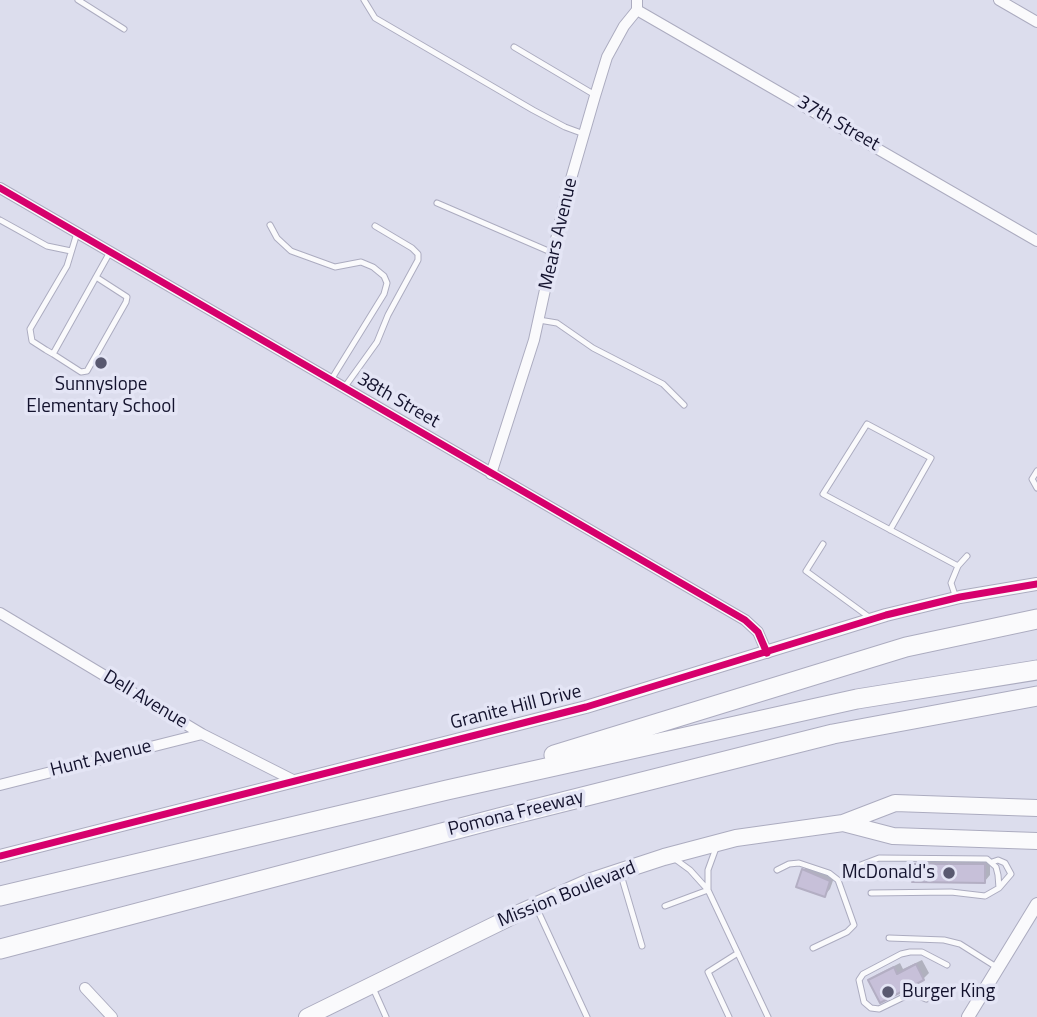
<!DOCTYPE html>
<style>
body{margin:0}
canvas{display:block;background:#dcdded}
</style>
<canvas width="1037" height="1017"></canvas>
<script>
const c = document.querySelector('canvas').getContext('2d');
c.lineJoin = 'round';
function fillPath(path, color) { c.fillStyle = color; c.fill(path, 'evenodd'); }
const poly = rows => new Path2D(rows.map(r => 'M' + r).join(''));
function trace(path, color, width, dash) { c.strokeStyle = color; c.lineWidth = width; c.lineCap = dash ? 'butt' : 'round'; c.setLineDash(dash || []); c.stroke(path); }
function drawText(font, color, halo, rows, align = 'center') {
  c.font = font + ' "Titillium Web",sans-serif'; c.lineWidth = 7; c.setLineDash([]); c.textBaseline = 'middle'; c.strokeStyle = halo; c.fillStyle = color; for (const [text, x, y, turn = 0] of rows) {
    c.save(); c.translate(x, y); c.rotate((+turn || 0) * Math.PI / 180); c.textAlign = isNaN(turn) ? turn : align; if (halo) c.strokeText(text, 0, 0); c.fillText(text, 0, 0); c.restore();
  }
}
fillPath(poly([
 [920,859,990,859,990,875,985,881,914,864],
 [809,865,835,875,830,889,825,895,803,870],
 [922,960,929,973,923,979,870,981,876,975,900,963,903,969]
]), '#0003');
const building = poly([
 [912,864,985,864,985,883,912,882,912,864],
 [802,869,830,881,825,897,796,887,802,869],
 [916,964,924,980,880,1003,868,980,894,967,897,974,916,964]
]);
fillPath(building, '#c7c0d9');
trace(building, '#b3aec3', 2);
const service = poly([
 [78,0,124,29],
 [364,0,375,18,533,110,565,127,584,134],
 [514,47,595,95],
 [437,203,553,253],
 [0,220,47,246,71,251],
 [270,225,277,238,291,251,335,267,361,262,373,267,384,276,387,283,384,294,331,380],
 [77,233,67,266,30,329,32,341,46,350,53,354,110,252],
 [539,320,557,323,593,348,663,384,684,405],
 [53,354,81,372,87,371,126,302,127,297,96,277],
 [344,388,377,342,388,315,418,260,418,254,412,248,375,226],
 [1037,471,1032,479,1037,488],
 [890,530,931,458,867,424,823,494,958,566],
 [823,544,806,571,869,617],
 [956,598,951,583,958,566,967,556],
 [675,859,690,870,708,890,708,870,716,848],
 [992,862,998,860,1005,863,1011,874,999,888],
 [858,866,879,858,987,859,996,867,998,875,999,888,985,896,951,892,871,893],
 [777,870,789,864,799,863,829,873,838,880,854,925,847,932,813,948],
 [621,875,642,946],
 [665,906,708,890,768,1017],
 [537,909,587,1017],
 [889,938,944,940,960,944,998,968],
 [373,988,386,1017],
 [926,999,912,993,879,1009,871,1008,864,1002,859,980,863,974,901,954,910,952,922,952,947,965],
 [729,1017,708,972,738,953]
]);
const minor = poly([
 [999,0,1037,22],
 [637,10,1037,241],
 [0,188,745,620,758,632,767,653],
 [491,474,534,340,564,203,595,96,607,57,624,26,637,10,637,0],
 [0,613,202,734,293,780],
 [0,785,202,734],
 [85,988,112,1017]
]);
const tertiary = poly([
 [0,856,586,707,886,615,960,597,1037,584],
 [968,1017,1037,904]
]);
const primary = poly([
 [843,823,893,836,1037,841],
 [307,1017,521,912,591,881,664,857,736,838,843,823,895,803,1037,808]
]);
const motorway = poly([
 [554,755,906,647,1037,619],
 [0,896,447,790,857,699,1037,670],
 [0,949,499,818,833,734,1037,696]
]);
trace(service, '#acacc0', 7);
trace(minor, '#acacc0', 12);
trace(tertiary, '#acacc0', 14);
trace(primary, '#acacc0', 18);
trace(motorway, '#acacc0', 21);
trace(service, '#fafafc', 5);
trace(minor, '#fafafc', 10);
trace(tertiary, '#fafafc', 12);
trace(primary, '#fafafc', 16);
trace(motorway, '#fafafc', 19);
trace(poly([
 [0,188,745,620,758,632,767,653],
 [0,856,586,707,886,615,960,597,1037,584]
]), '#d6006c', 7);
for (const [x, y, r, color] of [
 [101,363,7,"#595970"],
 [949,873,7,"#595970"],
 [888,992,7,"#595970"]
]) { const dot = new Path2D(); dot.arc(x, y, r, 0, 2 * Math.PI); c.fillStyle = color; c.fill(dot); trace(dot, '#e4e5f5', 2.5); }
drawText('19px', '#13122d', '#e4e5f5', [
 ["37th Street",838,124,30],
 ["Mears Avenue",559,234,-77],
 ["38th Street",398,401,30],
 ["Dell Avenue",145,700,31],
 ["Granite Hill Drive",516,708,-14],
 ["Hunt Avenue",101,759,-14],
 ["Pomona Freeway",516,814,-14],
 ["Mission Boulevard",567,895,-22]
]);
drawText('19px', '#13122d', '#e4e5f5', [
 ["Sunnyslope",101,385],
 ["Elementary School",101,407],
 ["McDonald's",935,873,"right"],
 ["Burger King",902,992,"left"]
]);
</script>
